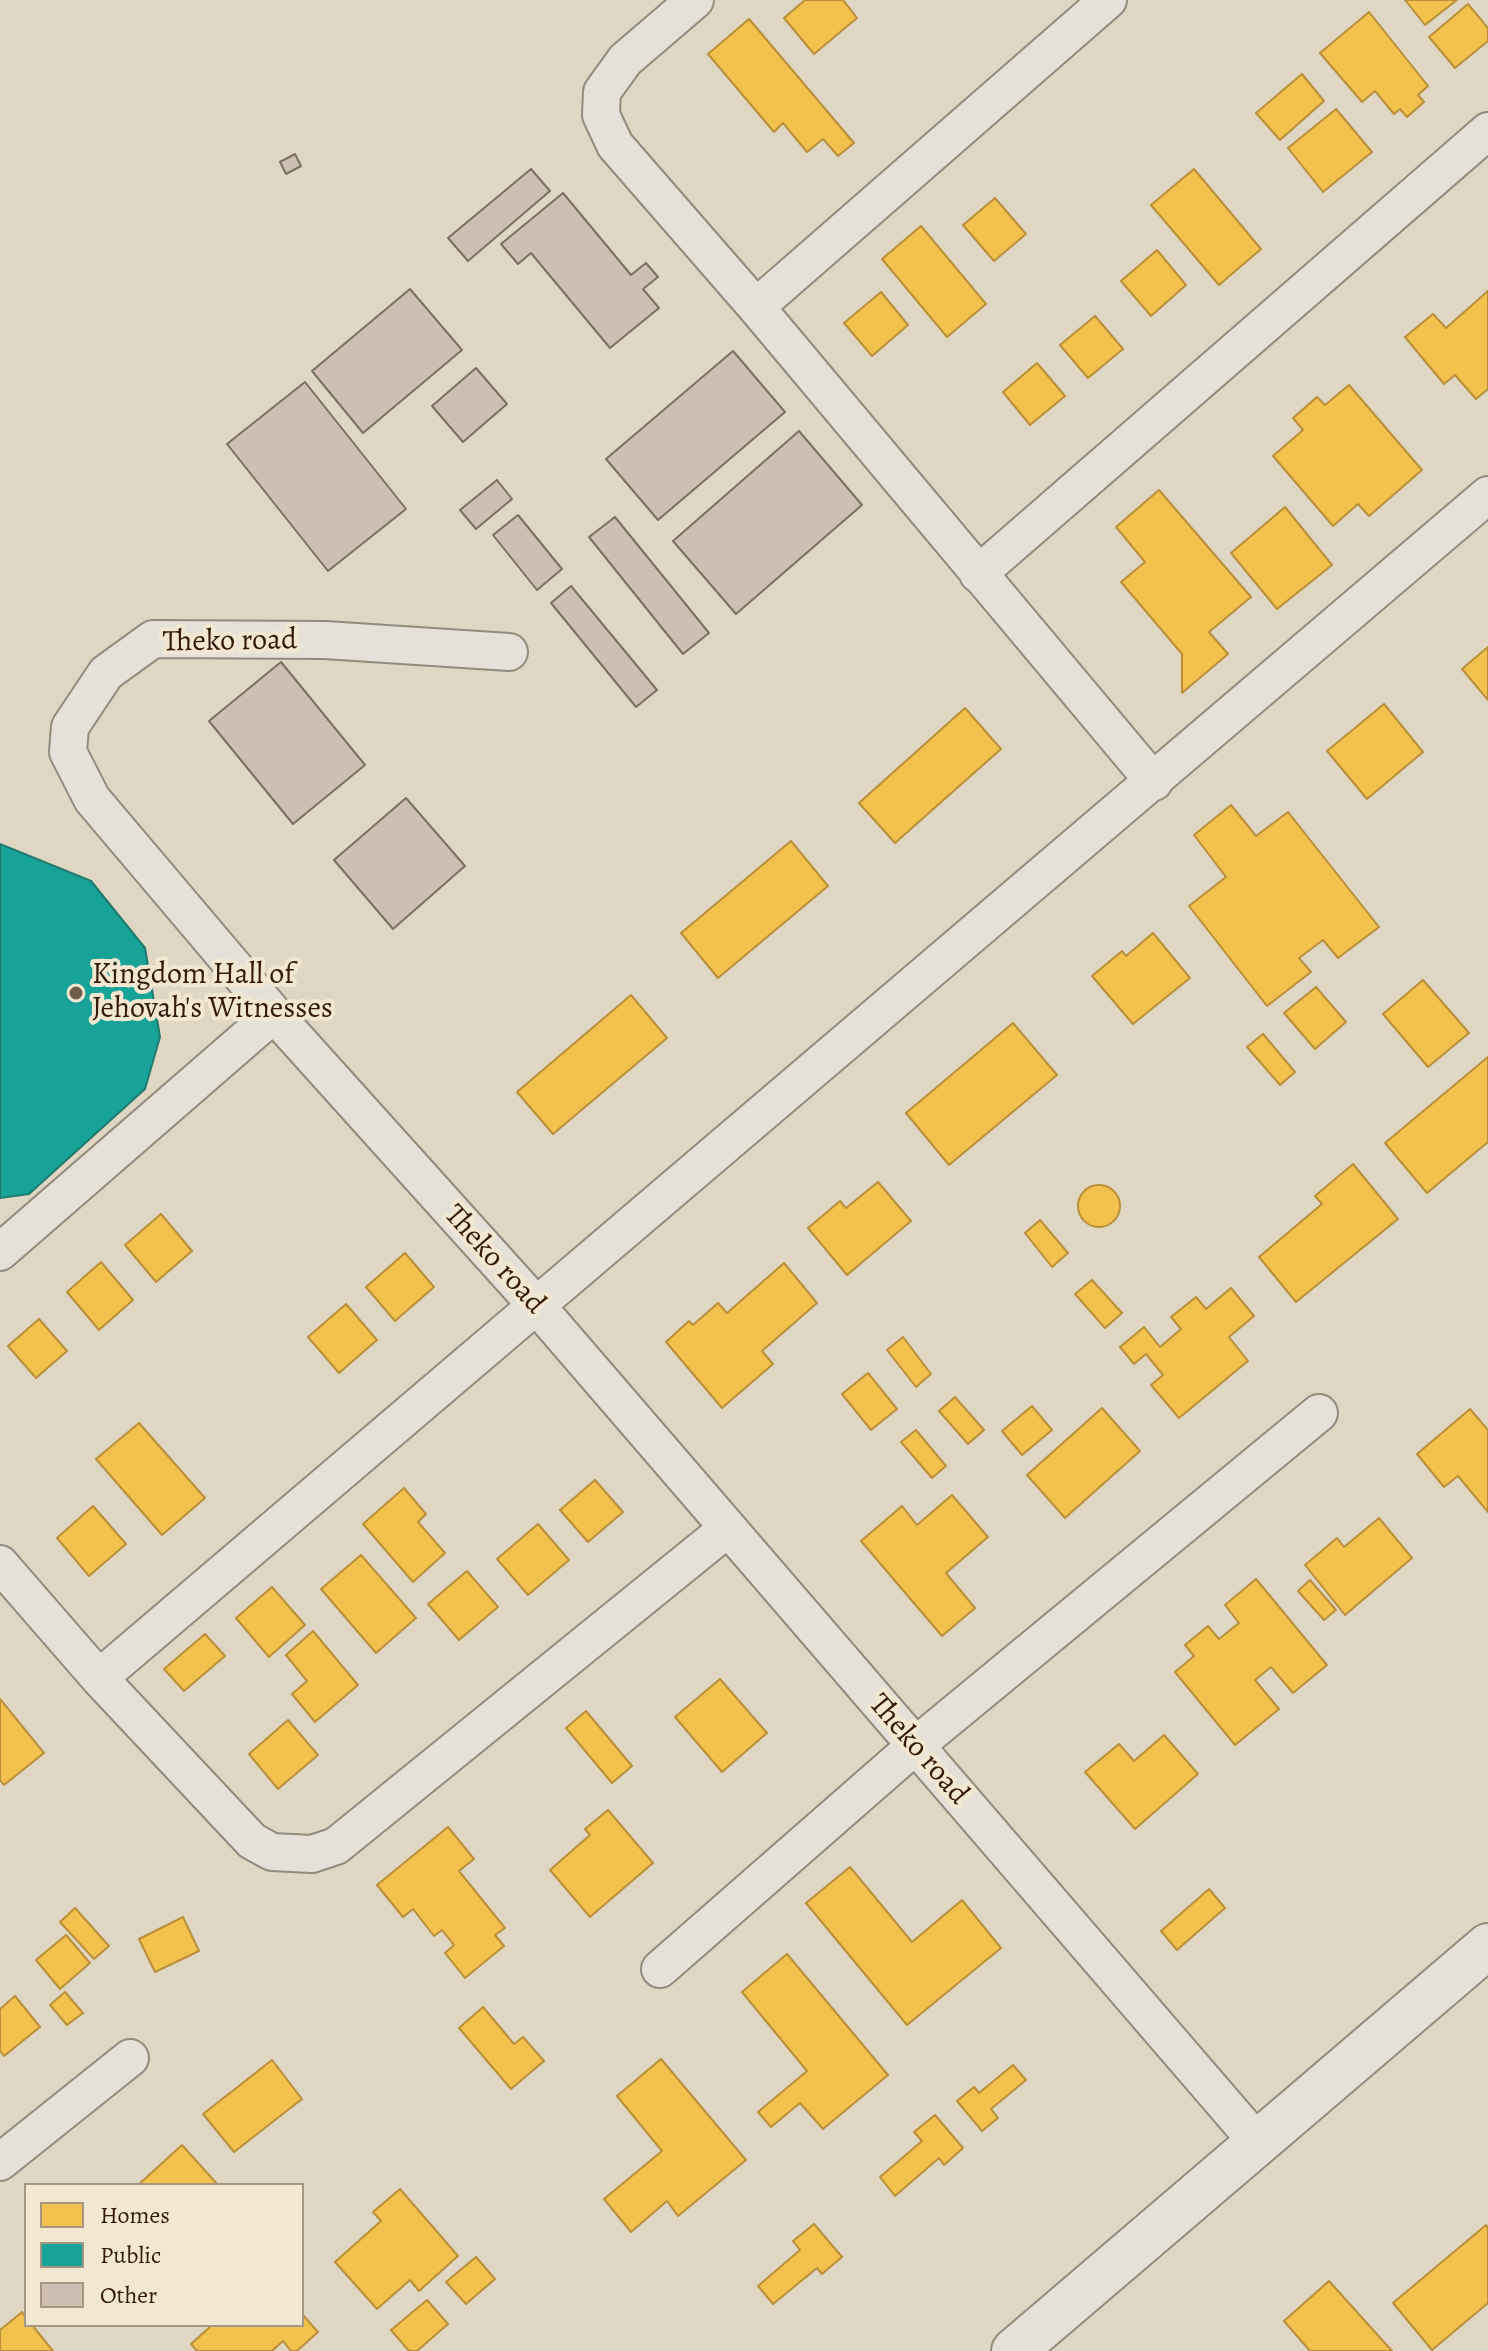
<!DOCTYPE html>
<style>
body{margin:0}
#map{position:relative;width:1488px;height:2351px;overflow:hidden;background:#dfd6c4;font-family:Alegreya,serif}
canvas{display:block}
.legend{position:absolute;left:24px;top:2183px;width:280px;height:144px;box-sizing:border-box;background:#f2e7d1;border:2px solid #a69581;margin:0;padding:10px 14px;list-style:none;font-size:24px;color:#341b08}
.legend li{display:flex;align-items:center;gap:16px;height:40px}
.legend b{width:40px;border:2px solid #a69581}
</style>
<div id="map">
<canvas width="1488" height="2351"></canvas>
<ul class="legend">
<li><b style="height:22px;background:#f2c14e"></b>Homes</li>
<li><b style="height:22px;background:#17a398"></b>Public</li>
<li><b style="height:22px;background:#cebfb2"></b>Other</li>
</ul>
</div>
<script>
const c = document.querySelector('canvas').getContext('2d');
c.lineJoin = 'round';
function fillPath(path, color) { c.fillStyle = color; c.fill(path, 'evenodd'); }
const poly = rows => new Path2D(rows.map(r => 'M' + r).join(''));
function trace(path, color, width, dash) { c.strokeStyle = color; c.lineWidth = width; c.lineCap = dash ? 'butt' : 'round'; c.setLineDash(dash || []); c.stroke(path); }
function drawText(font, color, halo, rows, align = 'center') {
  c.font = font + ' Alegreya,serif'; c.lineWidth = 8; c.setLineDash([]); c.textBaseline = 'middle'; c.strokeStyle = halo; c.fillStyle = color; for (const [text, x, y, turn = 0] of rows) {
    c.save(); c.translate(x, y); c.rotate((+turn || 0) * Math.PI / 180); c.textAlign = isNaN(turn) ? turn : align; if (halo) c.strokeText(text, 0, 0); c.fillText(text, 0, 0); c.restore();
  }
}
const homes = poly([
 [805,0,843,0,857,18,814,54,784,18,805,0],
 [1405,0,1457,0,1425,25,1405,0],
 [1468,4,1488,28,1488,41,1455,68,1429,37,1468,4],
 [1369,12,1428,86,1418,95,1424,102,1407,117,1400,109,1394,114,1375,91,1362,102,1320,53,1369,12],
 [749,19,854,143,838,156,823,139,807,152,783,123,774,132,708,54,749,19],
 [1302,74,1324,101,1280,140,1256,113,1302,74],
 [1336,109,1372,152,1323,192,1288,148,1336,109],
 [1194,169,1261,249,1219,285,1151,205,1194,169],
 [995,198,1026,234,994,261,963,225,995,198],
 [921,226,986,304,947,337,882,259,921,226],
 [1157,250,1186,285,1151,316,1121,281,1157,250],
 [1488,291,1488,389,1476,399,1455,375,1444,384,1405,337,1433,314,1446,328,1488,291],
 [881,292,908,325,872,356,844,323,881,292],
 [1095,316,1123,349,1088,378,1060,345,1095,316],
 [1037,363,1065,396,1030,425,1003,392,1037,363],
 [1349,385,1422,470,1369,516,1358,504,1333,526,1273,456,1303,430,1293,418,1317,397,1325,405,1349,385],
 [1159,490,1251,597,1209,632,1228,654,1182,693,1182,654,1121,582,1145,562,1116,527,1159,490],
 [1285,507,1332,565,1277,609,1231,553,1285,507],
 [1488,647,1488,700,1462,669,1488,647],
 [1384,704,1423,752,1367,799,1327,751,1384,704],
 [965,708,1001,749,895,843,859,803,965,708],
 [1231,805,1256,836,1288,812,1379,927,1338,958,1323,940,1299,958,1311,972,1267,1006,1189,906,1226,877,1194,835,1231,805],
 [791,841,828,886,718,978,681,933,791,841],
 [1153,933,1190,978,1133,1024,1092,976,1122,951,1126,956,1153,933],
 [1423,980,1469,1033,1428,1067,1383,1014,1423,980],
 [1316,987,1346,1022,1315,1049,1284,1013,1316,987],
 [631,995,667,1038,553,1134,517,1092,631,995],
 [1013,1023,1057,1075,949,1165,906,1113,1013,1023],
 [1263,1034,1295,1072,1280,1085,1247,1047,1263,1034],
 [1488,1057,1488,1142,1427,1193,1385,1143,1488,1057],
 [1353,1164,1398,1219,1296,1302,1259,1257,1322,1204,1315,1196,1353,1164],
 [878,1182,911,1221,847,1275,808,1228,840,1201,846,1208,878,1182],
 '1078 1206a21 21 0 1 1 42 0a21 21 0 1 1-42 0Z',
 [161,1214,192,1251,156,1282,125,1245,161,1214],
 [1040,1220,1068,1253,1052,1267,1025,1233,1040,1220],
 [405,1253,434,1287,395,1321,366,1287,405,1253],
 [101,1262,133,1300,99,1330,67,1292,101,1262],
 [784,1263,817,1303,762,1351,773,1364,722,1408,666,1342,689,1321,693,1325,718,1303,727,1313,784,1263],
 [1092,1280,1122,1313,1105,1328,1075,1294,1092,1280],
 [1231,1288,1254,1316,1229,1337,1248,1361,1179,1418,1151,1385,1163,1375,1146,1354,1134,1364,1120,1347,1144,1327,1160,1347,1181,1329,1171,1317,1196,1297,1206,1309,1231,1288],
 [346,1304,377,1340,339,1373,308,1337,346,1304],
 [39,1319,67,1351,36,1378,8,1346,39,1319],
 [903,1337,931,1374,916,1387,887,1350,903,1337],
 [868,1373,897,1409,871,1430,842,1394,868,1373],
 [955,1397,984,1430,968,1444,939,1411,955,1397],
 [1032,1406,1052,1430,1022,1455,1002,1431,1032,1406],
 [1102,1408,1140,1451,1065,1518,1027,1475,1102,1408],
 [1470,1409,1488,1430,1488,1512,1458,1476,1444,1487,1417,1454,1470,1409],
 [139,1423,205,1498,162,1535,96,1459,139,1423],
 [916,1430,946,1466,932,1478,901,1442,916,1430],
 [595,1480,623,1512,588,1542,560,1510,595,1480],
 [404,1488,426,1514,418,1522,445,1553,413,1582,363,1524,404,1488],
 [952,1495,988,1537,946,1573,975,1608,942,1636,861,1541,902,1506,917,1525,952,1495],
 [93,1506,126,1544,89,1576,57,1538,93,1506],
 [1379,1518,1412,1558,1345,1615,1305,1565,1337,1538,1344,1547,1379,1518],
 [538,1524,569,1560,528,1595,497,1559,538,1524],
 [361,1555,416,1618,376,1653,321,1589,361,1555],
 [467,1571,498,1607,459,1640,428,1604,467,1571],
 [1256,1579,1327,1665,1293,1693,1271,1667,1255,1680,1279,1709,1235,1745,1175,1672,1194,1656,1185,1645,1208,1626,1219,1639,1239,1623,1225,1605,1256,1579],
 [1310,1580,1336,1610,1324,1620,1298,1591,1310,1580],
 [272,1587,305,1625,269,1657,236,1618,272,1587],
 [313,1631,358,1685,315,1722,292,1694,307,1681,286,1655,313,1631],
 [205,1634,225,1656,184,1691,164,1669,205,1634],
 [720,1679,767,1733,722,1772,675,1717,720,1679],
 [0,1699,44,1753,4,1785,0,1780,0,1699],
 [586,1711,632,1766,612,1783,566,1728,586,1711],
 [288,1720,318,1755,278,1789,249,1754,288,1720],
 [1164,1735,1198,1774,1135,1829,1085,1772,1119,1744,1134,1761,1164,1735],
 [608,1810,653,1863,590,1917,550,1870,590,1835,585,1829,608,1810],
 [448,1827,474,1859,459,1871,505,1928,495,1935,504,1946,465,1978,445,1953,454,1945,442,1930,434,1936,413,1909,403,1917,377,1885,448,1827],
 [850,1867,912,1942,962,1900,1001,1948,907,2025,806,1903,850,1867],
 [1209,1889,1225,1908,1177,1950,1161,1931,1209,1889],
 [75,1908,109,1946,94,1959,60,1922,75,1908],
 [183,1917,199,1951,155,1972,139,1939,183,1917],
 [66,1935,90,1963,60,1989,36,1960,66,1935],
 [787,1954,888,2075,823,2129,800,2103,771,2127,758,2112,807,2071,742,1992,787,1954],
 [65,1992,83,2013,67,2025,50,2005,65,1992],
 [15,1996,40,2027,4,2056,0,2051,0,2009,15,1996],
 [483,2007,514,2044,523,2037,544,2061,511,2089,459,2028,483,2007],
 [661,2059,746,2160,678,2216,667,2201,631,2232,604,2199,662,2151,617,2096,661,2059],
 [272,2060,302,2099,234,2152,203,2114,272,2060],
 [1013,2065,1026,2080,991,2109,998,2118,982,2131,957,2101,974,2087,979,2093,1013,2065],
 [935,2115,963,2148,944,2165,939,2158,895,2196,880,2177,922,2141,914,2132,935,2115],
 [182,2145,218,2185,138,2185,182,2145],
 [400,2189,458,2256,419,2291,410,2280,377,2309,335,2262,381,2221,373,2212,400,2189],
 [814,2224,842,2257,822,2274,817,2268,773,2304,758,2286,800,2250,793,2241,814,2224],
 [1486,2225,1488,2228,1488,2303,1432,2350,1393,2303,1486,2225],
 [476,2257,495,2279,466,2304,446,2282,476,2257],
 [1329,2281,1392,2351,1310,2351,1284,2321,1329,2281],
 [427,2300,448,2324,417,2351,409,2351,391,2330,427,2300],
 [22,2312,26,2318,26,2325,32,2325,53,2351,0,2351,0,2330,22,2312],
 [302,2314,318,2332,297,2351,291,2351,283,2341,272,2351,197,2351,191,2344,212,2325,302,2325,302,2314]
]);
fillPath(homes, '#f2c14e');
trace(homes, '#b98f39', 2);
const public = poly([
 [0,844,91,881,145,948,160,1037,145,1089,29,1194,0,1198,0,844]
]);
fillPath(public, '#17a398');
trace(public, '#207a6d', 2);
const building = poly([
 [295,154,301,166,286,174,280,162,295,154],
 [531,169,550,191,468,261,448,238,531,169],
 [563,193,631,275,646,263,658,277,643,289,659,308,610,348,531,253,518,264,501,244,563,193],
 [410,289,462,350,363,433,312,371,410,289],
 [733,351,785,412,658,520,606,459,733,351],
 [476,368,507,404,463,442,432,406,476,368],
 [305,382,406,509,328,571,227,444,305,382],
 [799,431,862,505,736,614,673,541,799,431],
 [497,480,512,499,476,529,460,510,497,480],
 [518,515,562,569,537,590,493,535,518,515],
 [615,517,709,633,683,654,589,537,615,517],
 [571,586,657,690,636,707,551,603,571,586],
 [281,662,365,765,293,824,209,721,281,662],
 [406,798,465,866,393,929,334,860,406,798]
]);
fillPath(building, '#cebfb2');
trace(building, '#797064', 2);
const minor = poly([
 [695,0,625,60,602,92,601,115,615,145,756,307,1154,782],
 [756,307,1108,0],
 [978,574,1488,131],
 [509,652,325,640,153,639,106,673,70,727,68,752,92,799,274,1014,536,1305,1258,2143],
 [0,1252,274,1014],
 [0,1564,99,1678,252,1841,272,1852,312,1854,336,1846,727,1529],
 [99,1678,1488,495],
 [660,1969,915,1746,1319,1413],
 [0,2162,130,2058]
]);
const tertiary = poly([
 [1014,2351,1488,1946]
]);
trace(minor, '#928a7d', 40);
trace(tertiary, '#928a7d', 48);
trace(minor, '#e6e1d8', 36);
trace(tertiary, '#e6e1d8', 44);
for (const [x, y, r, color] of [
 [76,993,8,"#705c4a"]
]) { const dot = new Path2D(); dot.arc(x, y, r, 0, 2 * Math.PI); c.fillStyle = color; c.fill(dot); trace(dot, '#f2e7d1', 3); }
drawText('30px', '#341b08', '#f2e7d1', [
 ["Theko road",230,642,-1],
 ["Theko road",494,1260,48],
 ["Theko road",918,1750,49]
]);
drawText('30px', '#341b08', '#f2e7d1', [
 ["Kingdom Hall of",92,976],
 ["Jehovah's Witnesses",92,1010]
], 'left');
</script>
